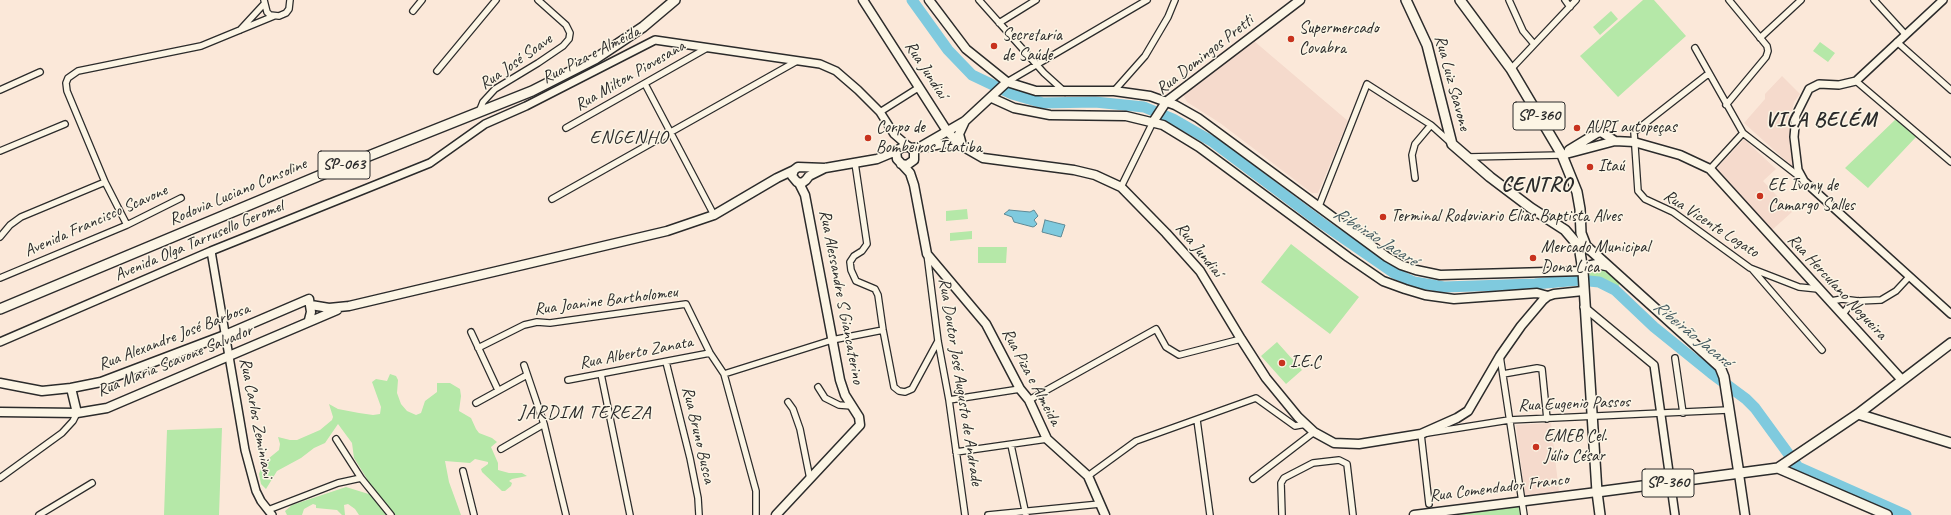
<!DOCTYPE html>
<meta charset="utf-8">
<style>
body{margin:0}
canvas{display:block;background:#fbe8d9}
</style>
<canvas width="1951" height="515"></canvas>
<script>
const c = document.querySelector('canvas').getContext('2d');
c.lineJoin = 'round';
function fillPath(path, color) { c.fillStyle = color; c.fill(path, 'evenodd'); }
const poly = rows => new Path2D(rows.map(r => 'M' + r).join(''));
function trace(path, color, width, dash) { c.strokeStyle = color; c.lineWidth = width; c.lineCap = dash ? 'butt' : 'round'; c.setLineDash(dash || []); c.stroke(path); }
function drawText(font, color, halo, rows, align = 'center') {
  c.font = font + ' Caveat,sans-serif'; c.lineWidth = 3; c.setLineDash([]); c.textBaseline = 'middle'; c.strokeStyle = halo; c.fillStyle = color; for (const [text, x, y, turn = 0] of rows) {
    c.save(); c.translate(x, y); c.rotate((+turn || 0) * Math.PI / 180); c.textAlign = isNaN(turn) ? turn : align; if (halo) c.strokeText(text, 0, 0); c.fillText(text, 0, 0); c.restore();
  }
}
fillPath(poly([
 [1254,41,1348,121,1318,193,1312,193,1220,123,1187,102,1183,95],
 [1782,76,1800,94,1794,102,1790,119,1790,146,1794,168,1744,123,1765,99,1765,94],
 [1744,139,1776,169,1763,181,1792,212,1772,230,1717,168],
 [1551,423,1559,492,1525,496,1516,425]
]), '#f5dacc');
fillPath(poly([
 [1643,0,1654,0,1686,36,1618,97,1580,56],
 [1611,11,1618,19,1600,35,1593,27],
 [1820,42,1835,53,1828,62,1813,51],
 [1896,119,1916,137,1868,188,1845,168],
 [967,209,968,219,946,221,946,211],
 [972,231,972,239,950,241,950,233],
 [1291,244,1359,297,1330,334,1261,282],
 [978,247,1007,247,1006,263,978,263],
 [1595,269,1602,269,1620,283,1618,287,1601,279,1590,278,1589,272],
 [1277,342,1302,370,1286,384,1261,356],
 [390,374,396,376,398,380,397,393,401,404,407,411,416,415,421,413,425,401,437,392,437,383,450,383,460,389,461,396,459,411,471,418,476,429,479,433,492,438,497,442,491,447,498,463,498,470,509,473,522,473,527,476,512,479,509,481,512,483,511,486,505,491,502,491,482,472,481,469,488,464,488,462,475,459,470,463,445,461,449,482,461,515,359,515,355,509,348,504,344,505,345,515,342,515,337,510,316,508,316,505,313,504,304,509,302,515,287,515,285,511,292,505,346,487,375,496,375,493,364,474,354,458,352,443,338,424,325,443,314,448,301,458,277,471,266,489,261,484,259,474,263,463,279,450,280,444,278,437,290,440,297,440,320,430,332,420,333,417,329,404,338,409,359,413,373,415,380,414,381,407,372,382,376,379,387,381],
 [222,428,219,515,164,515,167,430],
 [1519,505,1520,515,1452,515]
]), '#b5e8a8');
const water = poly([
 [1009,210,1030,212,1034,210,1038,216,1034,220,1037,224,1035,226,1033,227,1014,222,1012,217,1004,214,1009,210],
 [1045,220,1065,225,1061,237,1042,232,1045,220]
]);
fillPath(water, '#7fcade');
trace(water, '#5d8a96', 1);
trace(poly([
 [912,0,948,50,972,75,1012,94,1043,103,1095,102,1144,107,1173,119,1213,142,1320,222,1394,273,1414,282,1444,287,1535,284,1579,280,1599,282,1615,290,1654,327,1711,373,1746,399,1755,408,1798,467,1906,515]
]), '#7fcade', 11);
const minor = poly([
 [264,0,267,12,270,15,279,16,286,13,289,9,290,0],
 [979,0,1044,73,1065,92],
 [1509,0,1523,31,1534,44],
 [1565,0,1570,7],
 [1874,0,1905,34],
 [413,11,422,0],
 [999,23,1036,0],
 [240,30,264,4],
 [1760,38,1801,0],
 [1897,42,1951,90],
 [1695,48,1743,133,1801,178],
 [1511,69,1576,0],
 [437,71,496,0],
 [1708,74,1634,132,1638,191,1645,199,1673,212,1750,268,1799,287,1818,289],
 [1856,81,1951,162],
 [1007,82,1147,0],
 [645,84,714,215],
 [0,90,40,72],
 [1114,91,1145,56,1168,17,1175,0],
 [1726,105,1766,57,1768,51,1767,46,1729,0],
 [479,112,483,102,495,89,538,63,563,46,569,39,570,33,566,25,538,0],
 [880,112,918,88],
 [566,128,707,48],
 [0,151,65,124],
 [1468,157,1562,155],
 [855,163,867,244,862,251,854,256,850,262,851,270,856,281,875,289,878,295,883,330,894,387,899,391,905,392,912,389,938,341],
 [1710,169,1743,133],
 [1415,178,1412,155,1415,144,1431,125],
 [1121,187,1153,122],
 [552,199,797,61],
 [1319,206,1367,84,1431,125,1451,143],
 [127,225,105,182,67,91,66,83,68,78,78,71,201,46,274,16],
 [0,237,10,225,21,217,105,182],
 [927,254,938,341,949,400,965,515],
 [1752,269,1822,350],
 [0,278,127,225,181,198],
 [1831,301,1842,299,1858,301,1881,300,1896,291,1909,277],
 [1843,314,1849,306,1858,301],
 [471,332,498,390],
 [478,348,524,325,537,322,550,323,686,304,710,353,724,374,756,491,756,515],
 [1500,356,1524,515],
 [1675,358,1683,413],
 [666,362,690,458,698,498,699,515],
 [524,365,544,424,566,515],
 [601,374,630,515],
 [724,374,832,340,883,330],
 [1503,374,1537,368,1542,369,1547,419],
 [568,380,710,353],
 [818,387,825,398,839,405,852,406],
 [949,400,1020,389],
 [1029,400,1156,329,1166,347,1179,355,1241,339],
 [788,402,793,409,800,429,810,479],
 [476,403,527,375],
 [1197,420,1210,515],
 [336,439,361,478,391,515],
 [1011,445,1026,515],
 [501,449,544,424],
 [956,452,1047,439],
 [463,471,474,515],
 [1088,476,1136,441,1256,398,1295,426,1306,424],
 [0,478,62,433,73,421,77,413],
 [1253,479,1314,432],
 [1429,504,1421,434,1509,420,1728,410],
 [268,510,338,483,361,478],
 [39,515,92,483],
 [988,515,1100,504],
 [1282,515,1281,483,1284,478,1313,463,1339,460,1347,464,1353,515]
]);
const tertiary = poly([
 [1943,0,1856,81,1839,85,1819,84,1809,89,1796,115,1794,137,1798,170,1804,181,1951,314],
 [211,251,245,450,256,491,261,501,272,515],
 [1584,307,1654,365,1675,515],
 [0,342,211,251,430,163,485,124,526,106,655,40,820,64,836,71,858,90,880,112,894,134,909,147]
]);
const secondary = poly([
 [863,0,947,131,962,146,983,158,1074,170,1095,175,1121,187,1166,233,1200,271,1241,339,1266,378,1298,417,1314,432,1334,443,1359,444,1421,434,1457,418,1468,411,1500,356,1521,326,1543,300,1548,296,1554,294,1583,291],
 [929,0,966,49,1007,82,1036,91,1114,91,1150,96,1175,105,1198,118,1387,257,1401,265,1416,270,1440,275,1583,271],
 [992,98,1014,108,1050,115,1126,116,1163,125,1199,147,1348,257,1383,281,1405,289,1425,295,1454,299,1537,293,1548,296],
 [1153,122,1166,102,1300,0],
 [962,145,959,134,965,121],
 [926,147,946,143,962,146],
 [912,148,920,147,965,121,1007,82],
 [1569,150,1597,133,1601,132,1615,141],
 [896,151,897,159,910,173,914,185,927,254,986,324,1020,389,1029,400,1047,439,1088,476,1105,515],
 [1562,155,1615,141,1634,142,1680,155,1710,169,1902,380],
 [825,168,809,176,806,180,802,183,797,182,792,176,794,170,798,167,825,168,877,159,896,151,903,147,909,147,914,151,914,160,907,165,901,164],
 [311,305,329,308,349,306,667,231,714,215,777,178,794,170],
 [0,383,42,391,71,388,101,382,225,335,309,299,311,312,309,320],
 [71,388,77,413],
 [0,412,77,413,107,408,337,310],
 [1739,474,1745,515],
 [776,515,860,425,859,417,845,395,840,380,805,195,799,183],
 [1414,515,1597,492]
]);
const primary = poly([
 [1406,0,1427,45,1452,144,1490,177,1531,208,1565,230,1577,244,1580,252,1583,271,1597,492,1600,515],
 [1460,0,1511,69,1562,155,1577,192,1580,209,1581,233,1586,246,1720,367,1724,377,1739,474],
 [1583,271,1589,266,1599,264,1608,266],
 [0,309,321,175,532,91,595,59,643,27,675,0],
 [1858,414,1951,443],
 [1778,468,1887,515],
 [1597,492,1778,468,1858,414,1951,343]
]);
trace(minor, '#2b2b2b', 8);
trace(tertiary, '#2b2b2b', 10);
trace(secondary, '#2b2b2b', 11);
trace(primary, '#2b2b2b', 12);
trace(minor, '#fcf5e5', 5.5);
trace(tertiary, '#fcf5e5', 7);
trace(secondary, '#fcf5e5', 8);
trace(primary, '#fcf5e5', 9);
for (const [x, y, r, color] of [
 [1291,39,4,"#c8321e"],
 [994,46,4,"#c8321e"],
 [1577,128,4,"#c8321e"],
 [868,138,4,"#c8321e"],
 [1590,167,4,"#c8321e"],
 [1760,196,4,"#c8321e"],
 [1383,217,4,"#c8321e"],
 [1533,258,4,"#c8321e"],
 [1282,363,4,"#c8321e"],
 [1536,447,4,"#c8321e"]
]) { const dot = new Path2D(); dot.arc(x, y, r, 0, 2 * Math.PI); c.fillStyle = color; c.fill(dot); trace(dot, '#fcf5e5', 1.5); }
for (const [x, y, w] of [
 [1539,116,52],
 [344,165,52],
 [1668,483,52]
]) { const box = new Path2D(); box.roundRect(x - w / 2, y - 14, w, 28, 3); c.fillStyle = '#fcf5e5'; c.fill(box); trace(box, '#2b2b2b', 1); }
drawText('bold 16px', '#2b2b2b', null, [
 ["SP-360",1539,116],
 ["SP-063",344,165],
 ["SP-360",1668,483]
]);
drawText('17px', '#2b2b2b', '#fcf5e5', [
 ["Supermercado",1299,29],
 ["Covabra",1299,49],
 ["Secretaria",1002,36],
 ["de Saúde",1002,56],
 ["Corpo de",876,128],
 ["Bombeiros Itatiba",876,148],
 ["AUPI autopeças",1585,128],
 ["Itaú",1598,167],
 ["EE Ivony de",1768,186],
 ["Camargo Salles",1768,206],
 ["Terminal Rodoviario Elias Baptista Alves",1391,217],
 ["Mercado Municipal",1541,248],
 ["Dona Lica",1541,268],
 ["I.E.C",1290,363],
 ["EMEB Cel.",1544,437],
 ["Júlio César",1544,457]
], 'left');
drawText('17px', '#2b2b2b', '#fcf5e5', [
 ["Rua Piza e Almeida",591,55,-27],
 ["Rua Domingos Pretti",1205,55,-38],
 ["Rua José Soave",516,62,-35],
 ["Rua Jundiaí",926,70,57],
 ["Rua Milton Piovesana",630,76,-30],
 ["Rua Luiz Scavone",1452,83,75],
 ["Rodovia Luciano Consoline",238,192,-23],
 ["Avenida Francisco Scavone",96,221,-24],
 ["Rua Vicente Logato",1711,224,33],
 ["Avenida Olga Tarrusello Geromel",199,241,-23],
 ["Rua Jundiaí",1199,250,51],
 ["Rua Herculano Nogueira",1837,287,47],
 ["Rua Alessandre S Giancaterino",841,297,79],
 ["Rua Joanine Bartholomeu",606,301,-7],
 ["Rua Alexandre José Barbosa",174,337,-21],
 ["Rua Alberto Zanata",636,353,-11],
 ["Rua Maria Scavone Salvador",175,361,-22],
 ["Rua Piza e Almeida",1031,377,62],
 ["Rua Doutor José Augusto de Andrade",960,382,81],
 ["Rua Eugenio Passos",1574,404,-2],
 ["Rua Carlos Zeminiani",256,418,79],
 ["Rua Bruno Busca",698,435,77],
 ["Rua Comendador Franco",1499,488,-7]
]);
drawText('italic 18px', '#445b61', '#fcf5e5', [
 ["Ribeirão Jacaré",1375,237,32],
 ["Ribeirão Jacaré",1692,334,39]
]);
c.letterSpacing = '1px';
drawText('19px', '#2b2b2b', '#fcf5e5', [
 ["ENGENHO",629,138],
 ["JARDIM TEREZA",585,413]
]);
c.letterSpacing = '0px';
c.letterSpacing = '1px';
drawText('bold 21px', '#2b2b2b', '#fcf5e5', [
 ["VILA BELÉM",1821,120],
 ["CENTRO",1537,185]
]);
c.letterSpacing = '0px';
</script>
